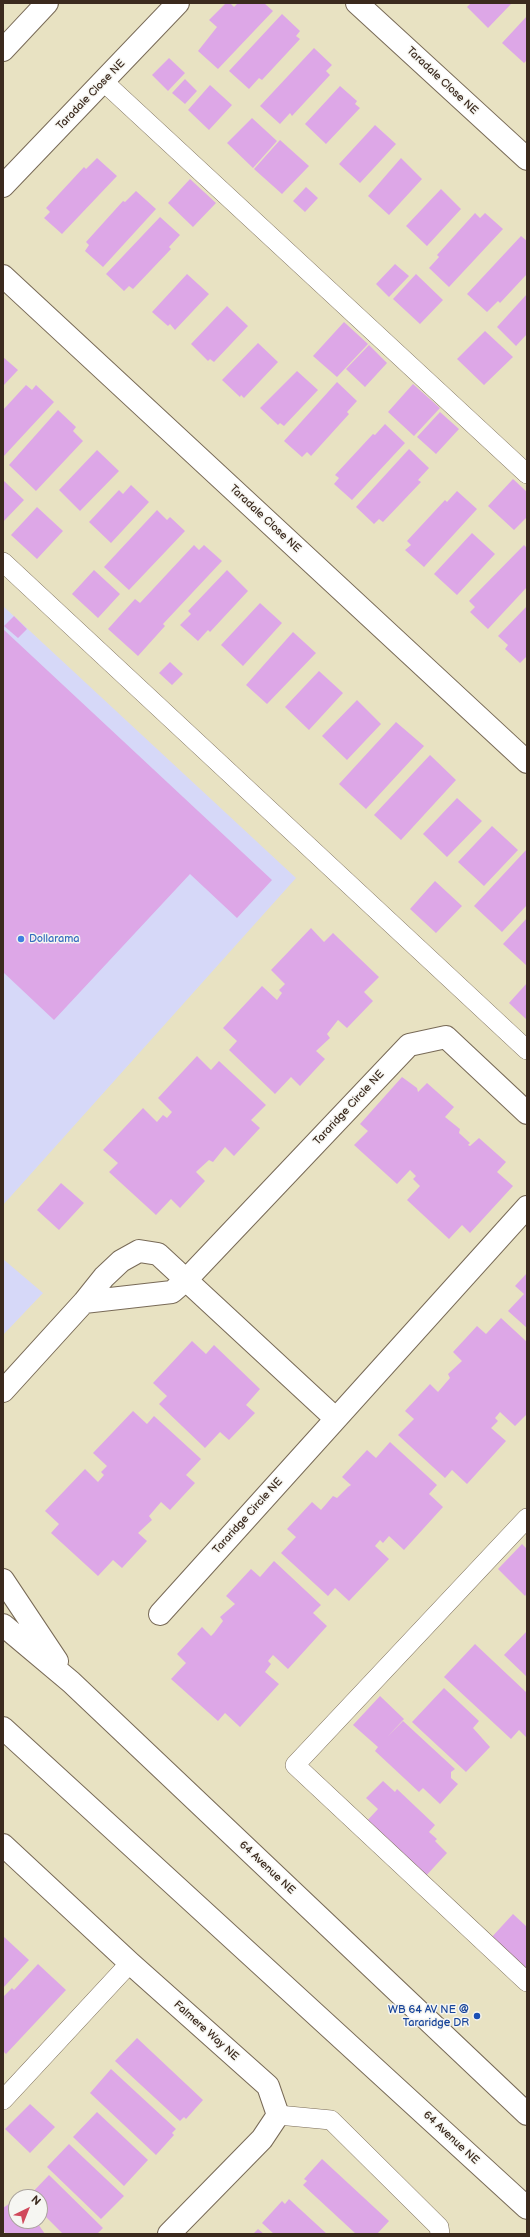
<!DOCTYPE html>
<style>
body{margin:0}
#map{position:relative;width:530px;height:2237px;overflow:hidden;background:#e8e2c2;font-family:"Balsamiq Sans",sans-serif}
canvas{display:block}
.frame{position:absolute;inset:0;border:4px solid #3b2a1e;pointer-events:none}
.north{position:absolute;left:8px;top:2189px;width:40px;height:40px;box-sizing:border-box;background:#f6f6f2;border:1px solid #aba49d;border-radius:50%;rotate:43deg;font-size:11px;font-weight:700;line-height:16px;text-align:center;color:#3b2a1e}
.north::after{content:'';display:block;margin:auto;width:14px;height:18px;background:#d1495b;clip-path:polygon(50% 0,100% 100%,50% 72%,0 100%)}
</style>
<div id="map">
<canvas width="530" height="2237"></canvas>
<div class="frame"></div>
<div class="north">N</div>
</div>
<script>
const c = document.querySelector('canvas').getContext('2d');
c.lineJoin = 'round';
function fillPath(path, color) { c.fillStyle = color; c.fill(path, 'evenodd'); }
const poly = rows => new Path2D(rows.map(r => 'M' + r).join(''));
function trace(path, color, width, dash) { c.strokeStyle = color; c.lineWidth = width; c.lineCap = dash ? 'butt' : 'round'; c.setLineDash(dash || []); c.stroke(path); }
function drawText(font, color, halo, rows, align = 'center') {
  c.font = font + ' "Balsamiq Sans",sans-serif'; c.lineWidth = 3; c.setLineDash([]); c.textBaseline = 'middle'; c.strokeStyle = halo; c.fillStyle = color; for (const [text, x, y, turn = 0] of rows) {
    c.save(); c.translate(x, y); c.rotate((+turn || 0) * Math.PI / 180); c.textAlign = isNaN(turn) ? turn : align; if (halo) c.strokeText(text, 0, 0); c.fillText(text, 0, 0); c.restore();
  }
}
fillPath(poly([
 [3,606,296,878,3,1205],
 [3,1259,43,1293,3,1335]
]), '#d6d8f8');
fillPath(poly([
 [226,3,230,3,234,7,238,3,264,3,273,11,218,69,198,51,217,27,209,20],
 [471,3,512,3,488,28,467,7],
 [282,14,300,31,296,36,300,39,262,80,259,78,249,89,229,71],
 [527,16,527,60,524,63,502,43],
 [314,48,332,65,326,71,330,75,292,116,290,113,280,124,260,106],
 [169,58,185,73,168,91,152,75],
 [185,79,197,91,185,104,172,93],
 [210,85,232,105,209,130,188,110],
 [340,86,357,101,355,104,360,108,326,144,305,124],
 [252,118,277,141,253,168,227,143],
 [375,125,396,144,360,183,339,164],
 [280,140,309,166,282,194,254,169],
 [97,158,117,176,62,234,44,218,50,212,46,208,84,167,86,169],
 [401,158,422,179,389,215,368,196],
 [190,179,216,203,193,227,168,203],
 [306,187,318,198,305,212,293,201],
 [441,189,461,209,427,246,406,226],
 [136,191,156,209,103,267,85,251,89,245,86,242,123,201,125,202],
 [475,213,480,218,485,213,503,229,449,287,429,268,439,257,437,255],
 [160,217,180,235,169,247,171,249,133,289,129,286,124,291,106,274],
 [521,236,527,241,527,274,500,303,498,301,487,312,467,294],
 [395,264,409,276,389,297,376,284],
 [187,274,209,294,175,330,170,324,168,326,152,312],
 [416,274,443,300,420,324,393,299],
 [527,294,527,334,516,346,497,327],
 [227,306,248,326,214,362,210,359,208,361,191,344],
 [344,322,368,344,337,377,313,356],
 [485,331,513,357,484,385,457,359],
 [258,343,278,362,244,398,241,395,240,397,222,380],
 [369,345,387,363,365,387,346,369],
 [3,357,18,370,3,386],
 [297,371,318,390,284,426,280,423,278,425,260,408],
 [337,382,357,401,347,412,349,414,311,456,307,452,302,457,284,441],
 [413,384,440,408,414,436,388,412],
 [26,385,32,390,36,385,54,402,3,457,3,410],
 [58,410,76,427,73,431,83,441,36,491,9,465],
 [440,412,459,429,436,454,417,437],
 [385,424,405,443,352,500,334,484,339,478,335,475,373,434,375,435],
 [409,449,429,468,418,480,421,482,383,522,379,519,374,524,356,507],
 [97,450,119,471,80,511,59,490],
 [513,479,527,492,527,517,514,530,488,506],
 [3,480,24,500,3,522],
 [131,485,149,502,111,543,89,522,119,490,123,494],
 [457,491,477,509,424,567,405,550,411,545,407,541,445,500,447,502],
 [37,507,63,531,37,559,11,535],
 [157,510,167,520,170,517,185,531,129,590,104,567],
 [472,533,495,554,457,595,434,574],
 [194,545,199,550,204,545,222,561,163,624,165,626,138,656,108,629,135,599,140,603],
 [524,545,527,548,527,587,488,629,470,612,475,607,469,601],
 [94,570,120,594,98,618,72,594],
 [227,570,248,591,210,632,208,630,198,641,180,625,191,614,188,611],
 [260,603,282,623,243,666,221,645],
 [527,606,527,656,520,663,505,649,508,645,498,636],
 [14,616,27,629,18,638,4,626],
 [3,629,272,880,237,918,190,874,54,1020,3,972],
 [293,632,316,653,267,704,246,685],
 [170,662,183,674,172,685,159,673],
 [319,671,343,693,309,730,285,707],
 [357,700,381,724,347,760,322,736],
 [396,722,424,746,366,809,339,784],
 [430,755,456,780,401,840,374,815],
 [457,798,482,821,447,857,423,834],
 [492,826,518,850,484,886,458,862],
 [527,849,527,905,502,932,474,906],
 [435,881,462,906,436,933,410,909],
 [527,918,527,966,503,944],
 [311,928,324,942,333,933,379,977,364,992,373,1001,347,1028,338,1020,327,1034,330,1038,316,1051,325,1059,300,1086,291,1077,275,1094,229,1050,237,1041,223,1028,262,986,277,1000,282,993,279,990,285,984,271,970],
 [527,983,527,1020,509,1003],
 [197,1056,211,1070,219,1061,266,1105,251,1120,260,1128,234,1156,225,1147,213,1162,209,1160,198,1170,196,1172,205,1181,180,1208,171,1199,156,1215,109,1172,118,1163,103,1150,143,1108,157,1122,163,1115,167,1118,172,1112,158,1098],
 [402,1077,417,1088,418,1092,427,1083,454,1107,445,1117,460,1129,459,1133,470,1143,468,1145,470,1146,479,1138,506,1162,497,1172,513,1186,470,1233,462,1225,449,1239,407,1200,420,1186,413,1179,416,1176,410,1170,397,1184,354,1145,368,1131,360,1124],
 [61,1183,84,1203,59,1230,37,1210],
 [527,1273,527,1328,508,1311,524,1294,515,1286],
 [501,1318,527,1342,527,1414,515,1426,500,1412,495,1418,498,1421,491,1428,506,1441,467,1484,452,1470,445,1478,398,1435,414,1419,405,1411,430,1384,438,1392,450,1378,448,1374,462,1361,453,1352,477,1326,486,1334],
 [192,1341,206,1354,214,1345,260,1389,246,1405,255,1413,229,1440,220,1432,205,1448,159,1404,167,1396,153,1383],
 [133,1411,147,1424,154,1416,201,1459,186,1475,195,1483,170,1510,161,1502,149,1516,152,1520,138,1533,147,1541,122,1568,113,1560,98,1576,51,1533,59,1524,45,1511,85,1469,98,1482,104,1475,101,1472,107,1466,93,1453],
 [390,1442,437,1485,429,1494,443,1507,404,1550,389,1536,383,1543,380,1540,375,1546,389,1559,349,1601,335,1588,328,1596,281,1553,296,1537,287,1529,312,1502,321,1510,333,1496,337,1498,348,1487,351,1485,342,1477,367,1450,376,1458],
 [522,1544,527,1549,527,1593,525,1596,498,1569],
 [274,1561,321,1605,313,1613,327,1626,288,1669,273,1655,268,1661,271,1664,265,1672,279,1684,240,1727,225,1713,218,1721,171,1679,186,1663,177,1654,202,1627,211,1636,214,1633,223,1621,220,1617,235,1604,226,1596,251,1569,260,1577],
 [527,1631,527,1677,504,1655],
 [475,1644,527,1693,526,1737,519,1730,511,1739,444,1677],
 [444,1688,479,1721,473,1728,490,1747,466,1772,412,1722],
 [380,1696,404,1719,388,1736,403,1721,455,1769,451,1772,451,1778,458,1784,440,1804,423,1788,419,1792,375,1751,378,1747,353,1725],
 [383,1781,395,1792,397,1789,435,1825,429,1832,437,1839,435,1841,447,1853,424,1878,365,1823,378,1809,366,1798],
 [513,1914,526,1926,527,1925,527,1973,490,1939],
 [3,1936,29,1960,3,1988],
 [38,1964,66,1990,6,2054,3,2051,3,1997,12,1988,14,1990],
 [137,2038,203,2100,186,2119,184,2117,180,2121,115,2061],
 [111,2069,176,2129,172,2133,174,2135,156,2155,90,2093],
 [30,2104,55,2127,30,2153,5,2129],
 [97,2112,148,2160,124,2186,73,2137],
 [69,2144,124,2196,101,2219,47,2167],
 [322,2159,389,2221,377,2234,356,2234,303,2185,307,2181,304,2179],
 [49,2175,103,2228,97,2234,63,2234,40,2211,40,2197,28,2197],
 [16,2199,16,2221,36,2221,45,2234,6,2234,3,2230,3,2208],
 [289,2199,327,2234,274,2234,262,2223,282,2201,285,2204],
 [258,2229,264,2234,253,2234]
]), '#dda7e7');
const lane = poly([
 [104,82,527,474],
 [3,562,527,1050],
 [527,1518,295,1765,527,1982],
 [3,2100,130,1963],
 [278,2115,331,2120,439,2227,440,2234]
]);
const street = poly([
 [357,3,527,159],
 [3,186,178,3],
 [3,276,527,762],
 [84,1302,172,1292,187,1279,409,1045,446,1037,527,1113],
 [3,1391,84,1302,104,1277,121,1261,139,1251,158,1254,335,1418],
 [160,1614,527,1207],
 [3,1845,130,1963,268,2086,278,2115,262,2139,169,2234]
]);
const secondary = poly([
 [3,50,47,3],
 [3,1580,57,1661],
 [3,1625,71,1682,527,2114],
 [3,1728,527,2208]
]);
trace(lane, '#786a57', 20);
trace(street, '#786a57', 24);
trace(secondary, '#786a57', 24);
trace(lane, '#fff', 19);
trace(street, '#fff', 22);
trace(secondary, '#fff', 22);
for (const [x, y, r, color] of [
 [21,939,4,"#3f7fe0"],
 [477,2016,4,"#1a4fb4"]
]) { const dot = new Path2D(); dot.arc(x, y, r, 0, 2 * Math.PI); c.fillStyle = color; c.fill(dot); trace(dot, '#f6f6f2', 1.5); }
drawText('11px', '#3b2a1e', '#f6f6f2', [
 ["Taradale Close NE",442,81,43],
 ["Taradale Close NE",91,95,-46],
 ["Taradale Close NE",265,519,43],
 ["Tararidge Circle NE",349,1108,-47],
 ["Tararidge Circle NE",248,1516,-48],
 ["64 Avenue NE",267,1868,43],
 ["Falmere Way NE",206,2031,42],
 ["64 Avenue NE",451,2138,43]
]);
drawText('11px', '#366cbe', '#f6f6f2', [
 ["Dollarama",29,939]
], 'left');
drawText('11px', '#164399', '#f6f6f2', [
 ["WB 64 AV NE @",469,2010],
 ["Tararidge DR",469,2023]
], 'right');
</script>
